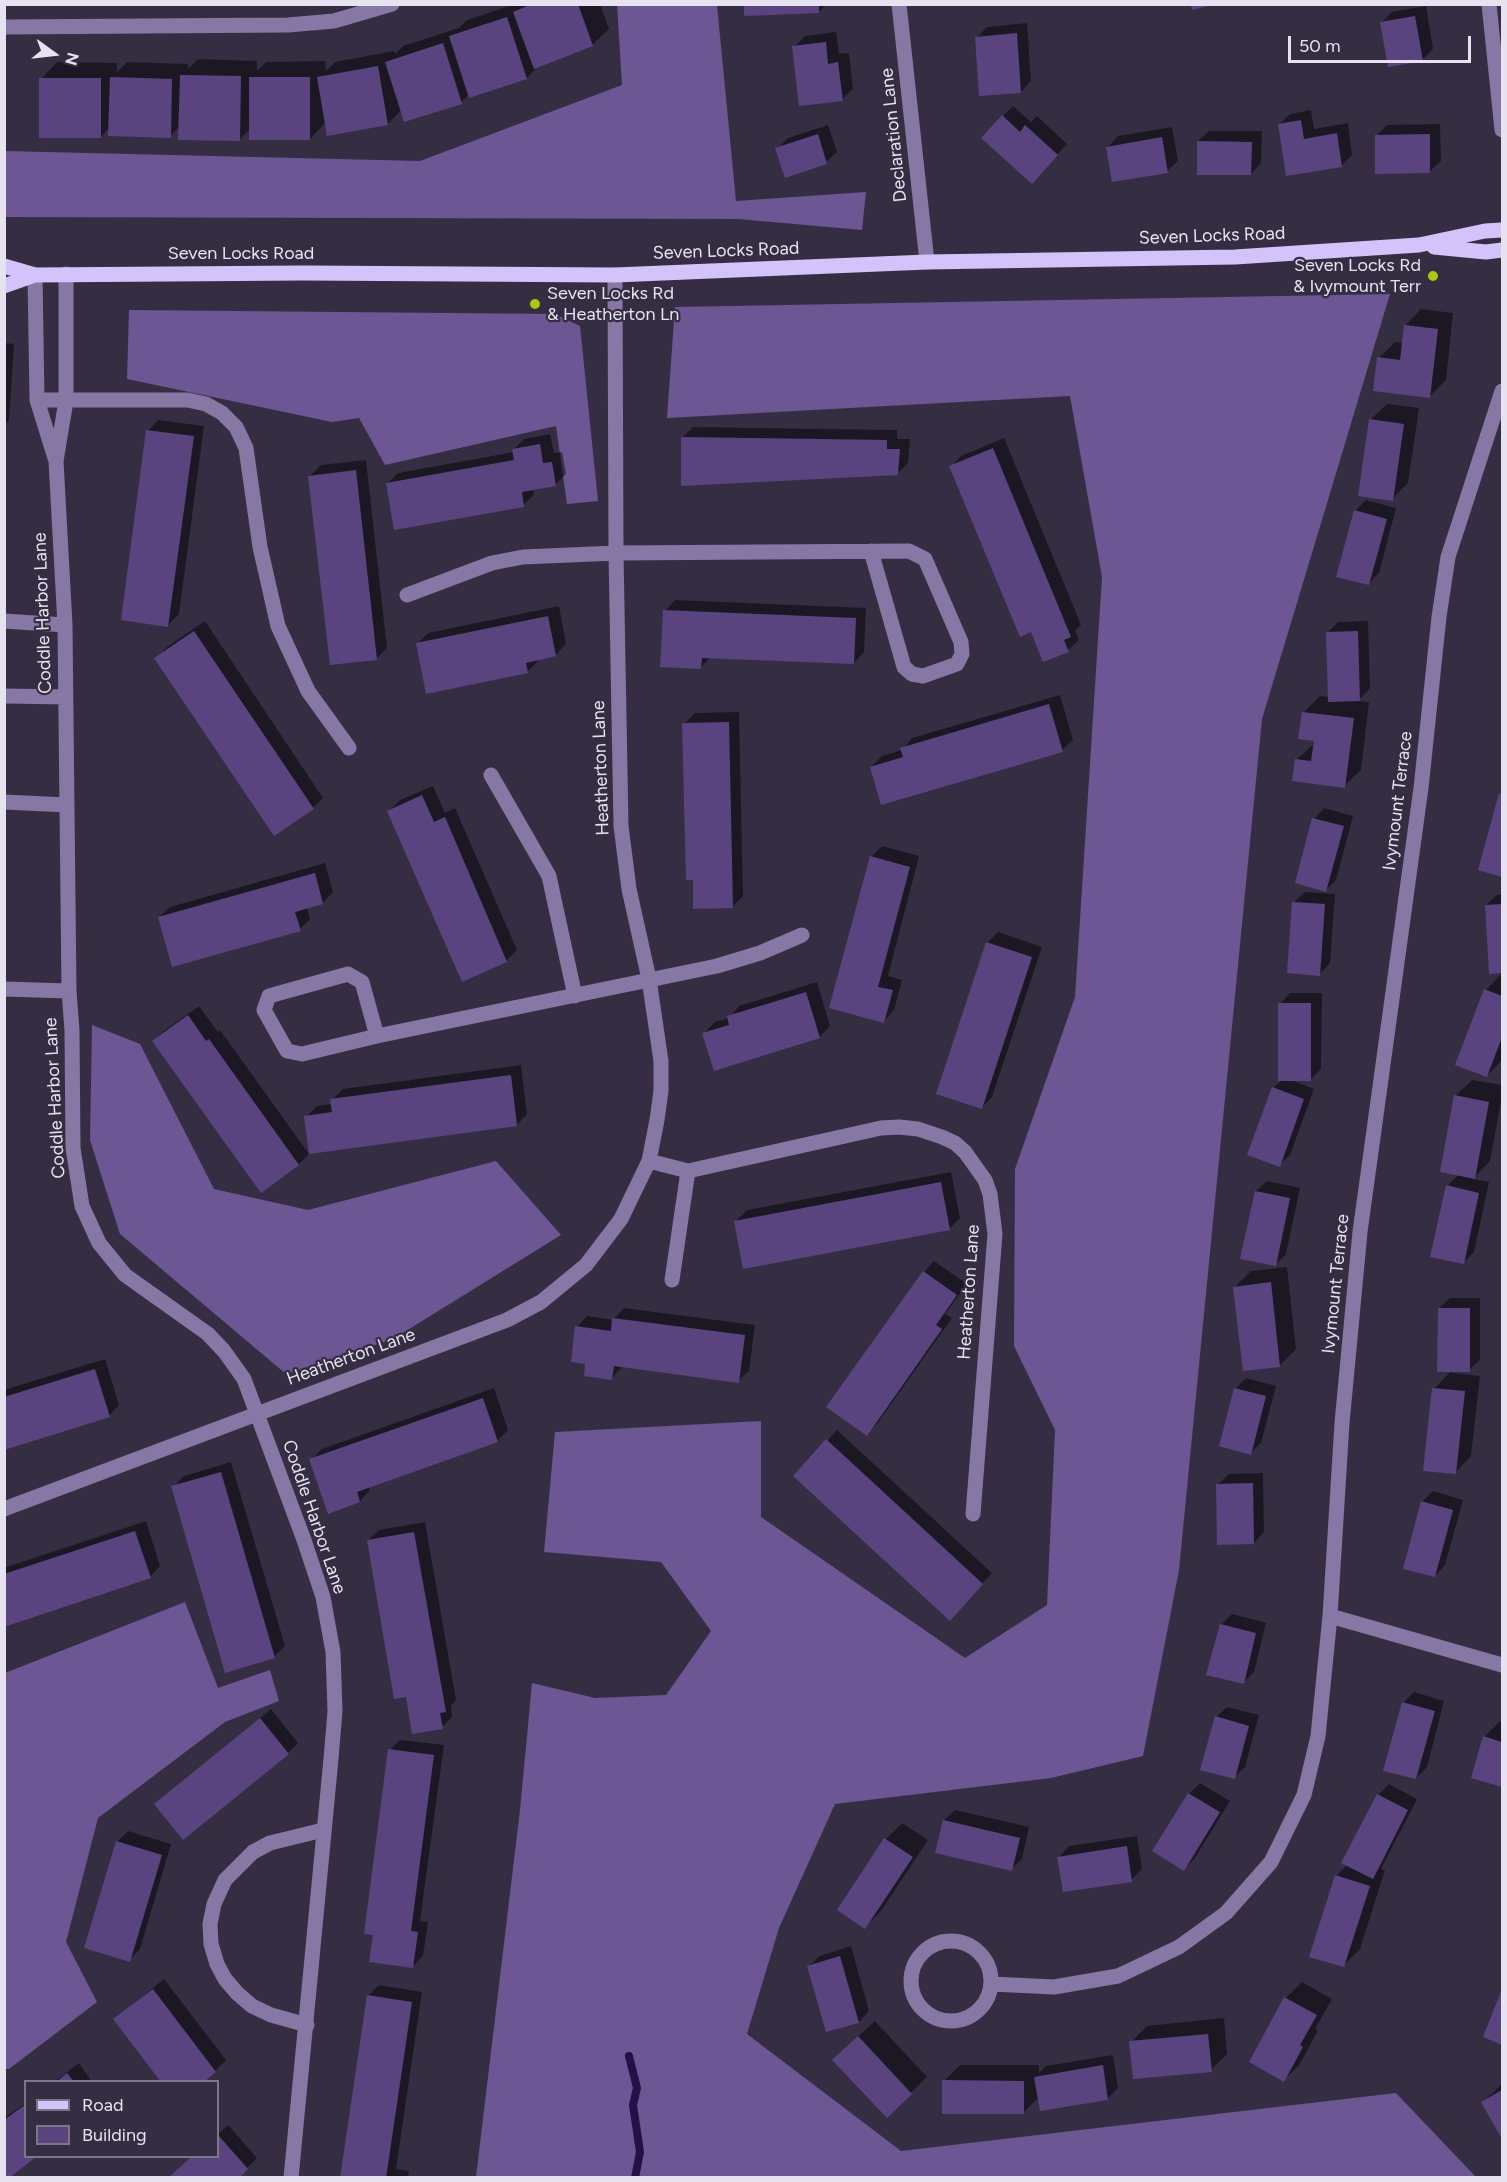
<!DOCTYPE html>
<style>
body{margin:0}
#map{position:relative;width:1507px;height:2182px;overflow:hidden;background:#352e43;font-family:Figtree,sans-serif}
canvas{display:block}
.frame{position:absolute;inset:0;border:6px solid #e6e2ef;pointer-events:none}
.legend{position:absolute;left:24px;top:2080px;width:195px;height:78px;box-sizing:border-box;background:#352e43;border:2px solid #7c7688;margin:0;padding:8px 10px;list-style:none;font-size:18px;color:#e6e2ef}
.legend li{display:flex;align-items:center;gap:12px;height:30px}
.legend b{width:30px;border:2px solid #7c7688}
.north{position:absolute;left:24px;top:24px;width:60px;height:60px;-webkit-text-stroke:4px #352e43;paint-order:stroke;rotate:105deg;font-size:16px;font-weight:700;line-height:24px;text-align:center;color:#e6e2ef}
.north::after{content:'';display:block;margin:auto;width:21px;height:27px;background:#e6e2ef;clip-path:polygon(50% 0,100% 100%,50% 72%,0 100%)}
.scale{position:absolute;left:1288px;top:36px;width:183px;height:27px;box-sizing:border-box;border:3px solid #e6e2ef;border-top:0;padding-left:8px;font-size:18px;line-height:21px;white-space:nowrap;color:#e6e2ef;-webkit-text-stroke:4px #352e43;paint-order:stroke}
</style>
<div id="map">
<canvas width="1507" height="2182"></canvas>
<div class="frame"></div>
<ul class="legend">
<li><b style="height:8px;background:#d4c2fb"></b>Road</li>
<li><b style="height:16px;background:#5a4480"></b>Building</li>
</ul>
<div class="north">N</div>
<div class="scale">50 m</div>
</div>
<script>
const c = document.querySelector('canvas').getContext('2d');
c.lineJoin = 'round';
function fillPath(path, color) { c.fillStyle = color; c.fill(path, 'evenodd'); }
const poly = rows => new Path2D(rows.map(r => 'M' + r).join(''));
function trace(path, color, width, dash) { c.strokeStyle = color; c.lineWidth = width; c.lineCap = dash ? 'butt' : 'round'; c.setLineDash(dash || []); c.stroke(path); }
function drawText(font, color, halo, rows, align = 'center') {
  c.font = font + ' Figtree,sans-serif'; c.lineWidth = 4.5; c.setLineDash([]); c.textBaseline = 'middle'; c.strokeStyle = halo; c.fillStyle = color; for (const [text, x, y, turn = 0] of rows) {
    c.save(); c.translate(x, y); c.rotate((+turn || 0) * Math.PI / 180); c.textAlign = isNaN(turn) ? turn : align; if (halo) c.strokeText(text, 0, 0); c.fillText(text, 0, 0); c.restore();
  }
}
fillPath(poly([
 [617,4,717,5,736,201,866,192,862,230,738,219,5,217,5,151,420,161,622,85],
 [1390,294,1262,719,1179,1570,1143,1756,1051,1778,835,1804,779,1928,747,2034,901,2151,1396,2093,1476,2177,476,2177,520,1810,532,1683,595,1698,666,1695,711,1631,661,1562,544,1552,555,1432,761,1421,761,1517,965,1658,1047,1605,1055,1430,1014,1346,1015,1169,1075,997,1102,577,1070,396,667,418,675,307],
 [129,310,554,314,580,326,598,501,567,504,556,426,385,465,359,418,332,422,127,379],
 [92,1025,140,1044,214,1189,308,1210,496,1161,561,1235,393,1339,286,1374,120,1234,90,1140],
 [185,1602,218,1688,270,1670,279,1701,225,1722,98,1818,66,1942,97,2002,9,2069,5,2069,5,1673]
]), '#6c5693');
fillPath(poly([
 [515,4,600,4,609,29,592,45,539,65,527,78,470,94,461,102,402,109,388,124,326,122,310,139,250,129,239,140,180,126,170,136,109,128,101,137,41,79,57,62,117,63,117,72,127,62,188,64,188,69,198,59,257,61,257,71,266,62,325,61,326,71,335,62,394,51,395,54,403,46,459,28,467,20],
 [746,4,826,4,819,12],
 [1426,6,1433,49,1422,60,1382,22,1392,12],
 [1027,23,1031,81,1021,92,977,37,987,27],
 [836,32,839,54,849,53,853,89,842,99,794,47,805,36],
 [1013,106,1031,122,1037,116,1067,144,1042,171,1003,116],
 [1311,110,1314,129,1348,123,1352,155,1341,166,1280,124,1290,114],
 [1440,124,1441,161,1430,171,1376,136,1387,125],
 [828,125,837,152,826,162,777,149,788,138],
 [1172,127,1178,161,1167,171,1108,147,1118,136],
 [1209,131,1262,131,1261,163,1251,174,1198,141],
 [1421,309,1453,313,1446,380,1430,396,1379,358,1395,342,1403,343,1405,326],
 [4,343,14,344,9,421,4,425],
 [1387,404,1419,408,1408,483,1392,499,1370,420],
 [158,420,204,426,179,614,168,625,148,431],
 [693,427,897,430,897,439,910,439,908,463,897,474,683,437],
 [550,434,554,453,562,452,566,474,555,485,533,489,534,495,523,505,387,484,398,473,514,452,514,449,524,439],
 [1004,438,1081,625,1075,631,1079,640,1068,650,1031,630,951,467,961,456],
 [366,460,387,648,377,658,310,476,321,465],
 [1366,500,1396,508,1379,573,1368,584,1355,511],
 [675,600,866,608,864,652,854,663,711,657,700,668,665,611],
 [559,606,566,644,556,655,537,659,538,661,527,672,417,644,428,633],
 [205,621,323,798,313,808,156,658,167,647],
 [1368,621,1370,688,1358,701,1369,702,1361,770,1344,786,1297,759,1315,743,1315,740,1304,712,1320,696,1329,697,1327,633,1338,622],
 [1060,695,1073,740,1062,750,871,767,882,756,902,750,912,738],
 [739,712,743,896,733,906,684,724,695,713],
 [433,786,445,813,455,808,517,950,506,961,389,811,400,800],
 [1502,792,1502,876,1480,869],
 [1324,808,1353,816,1336,880,1326,890,1314,819],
 [882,846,919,856,888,976,902,980,894,1010,884,1021,831,1007,871,857],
 [325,863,333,892,322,903,307,907,310,919,300,929,159,917,170,907],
 [1305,892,1335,894,1330,963,1320,974,1294,902],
 [1502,894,1502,972,1491,972,1486,905,1497,895],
 [998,932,1042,947,992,1097,981,1108,987,943],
 [1502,973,1502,1060,1487,1076,1457,1064,1486,990],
 [817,982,830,1026,820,1037,715,1069,704,1033,715,1022,729,1018,739,1006],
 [1290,993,1322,993,1321,1069,1310,1080,1291,1080,1314,1089,1290,1155,1279,1165,1273,1088,1280,1082,1280,1004],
 [199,1006,218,1032,220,1030,309,1154,299,1164,154,1041,164,1031],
 [521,1065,527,1114,517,1125,306,1117,317,1106,333,1104,332,1100,343,1089],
 [1472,1080,1502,1085,1502,1096,1490,1161,1473,1179,1489,1182,1474,1252,1463,1263,1447,1186,1459,1174,1455,1096],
 [951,1172,960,1218,949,1229,736,1221,747,1210],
 [1267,1181,1300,1188,1286,1254,1275,1265,1256,1191],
 [934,1261,967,1284,945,1314,952,1318,877,1424,867,1434,924,1272],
 [1287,1267,1296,1349,1280,1365,1235,1287,1251,1271],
 [1450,1298,1480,1298,1480,1360,1469,1370,1452,1370,1452,1373,1480,1376,1471,1456,1455,1473,1434,1389,1452,1370,1439,1308],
 [624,1308,755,1325,749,1371,738,1381,623,1366,612,1378,587,1362,577,1327,587,1316,613,1320],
 [105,1359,119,1405,109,1416,4,1448,4,1390],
 [1246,1378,1276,1386,1261,1443,1250,1453,1236,1388],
 [494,1388,508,1430,498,1440,369,1486,370,1490,360,1501,311,1460,322,1449],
 [837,1430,992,1573,960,1608,827,1441],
 [231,1462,285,1646,274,1657,173,1487,184,1476],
 [1263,1473,1264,1532,1254,1543,1218,1484,1229,1474],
 [1433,1491,1463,1500,1445,1565,1435,1576,1422,1502],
 [146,1521,160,1566,150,1577,4,1625,4,1568],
 [425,1522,456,1700,451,1705,452,1717,442,1727,407,1696,368,1540,379,1530],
 [1232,1614,1266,1623,1254,1672,1243,1683,1221,1625],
 [1414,1692,1444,1701,1427,1767,1416,1778,1403,1703],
 [1227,1707,1259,1715,1245,1767,1234,1777,1216,1717],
 [271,1709,298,1743,288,1753,156,1804],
 [1500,1721,1502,1722,1502,1786,1472,1777,1484,1737],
 [400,1740,444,1745,420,1921,428,1922,423,1956,413,1966,390,1750],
 [1200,1783,1230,1801,1195,1858,1184,1869,1155,1851,1189,1794],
 [1389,1784,1417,1799,1381,1869,1385,1870,1360,1949,1343,1966,1336,1876,1348,1864,1378,1795],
 [955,1810,1029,1827,1022,1859,1011,1869,944,1820],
 [902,1823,928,1840,881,1911,865,1927,886,1839],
 [128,1831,171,1844,140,1949,129,1960,117,1842],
 [1137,1836,1142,1869,1131,1880,1059,1857,1069,1846],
 [851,1946,869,2011,859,2022,809,1966,820,1956],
 [164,1979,226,2060,215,2071,115,2019],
 [1302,1982,1332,1999,1315,2029,1318,2030,1300,2064,1284,2080,1286,1998],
 [379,1985,422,1992,396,2169,409,2171,408,2178,341,2178,368,1996],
 [1502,1993,1502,2043,1485,2037],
 [1224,2018,1227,2054,1211,2070,1131,2042,1147,2026],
 [875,2021,927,2077,887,2116,850,2044],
 [1113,2055,1118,2088,1107,2099,1039,2097,1023,2113,944,2081,960,2065,1039,2065,1039,2073,1046,2066],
 [79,2063,92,2082,54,2082],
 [1502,2084,1502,2136,1483,2102],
 [26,2103,26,2156,4,2178,4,2118],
 [228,2125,257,2158,247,2168,218,2156,218,2134]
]), '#0007');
trace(poly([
 [629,2056,637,2088,633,2105,640,2152,635,2178]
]), '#280f46', 8);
fillPath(poly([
 [532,4,578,4,593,46,534,69,513,12],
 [744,4,819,4,819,13,744,16],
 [1191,4,1212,4,1212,5,1192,10],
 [1415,16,1423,61,1388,67,1380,22],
 [507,17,527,79,469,98,449,36],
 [1017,33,1021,93,979,96,975,37],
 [826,42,828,64,838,62,843,101,799,106,792,46],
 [443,43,462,104,404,122,385,62],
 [378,66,388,125,327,136,317,77],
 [180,75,241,76,240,141,178,140],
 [110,77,172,79,171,138,108,136],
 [249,77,310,77,310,140,249,140],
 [39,78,101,78,101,138,39,138],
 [1002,115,1020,132,1025,125,1058,155,1032,184,981,138],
 [1301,120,1304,139,1337,133,1342,167,1286,176,1278,124],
 [818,134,827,164,785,178,775,148],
 [1430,134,1430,173,1375,174,1375,135],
 [1162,137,1168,173,1112,182,1106,147],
 [1197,141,1252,142,1251,175,1197,175],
 [1404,325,1438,329,1430,398,1373,391,1377,357,1400,360],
 [1369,419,1404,424,1393,501,1358,496],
 [146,430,194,436,168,627,121,620],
 [681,437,887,440,887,449,900,449,898,475,681,486],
 [540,444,543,463,552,462,556,486,522,492,524,507,394,530,386,483,514,460,512,449],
 [993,448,1071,637,1064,640,1069,652,1043,662,1031,632,1020,637,949,466],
 [356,470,377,660,330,665,308,476],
 [1354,510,1387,519,1369,585,1336,577],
 [663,610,856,618,854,664,702,658,701,669,660,667],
 [548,616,556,656,526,663,528,673,426,694,416,643],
 [194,631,314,809,274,836,154,658],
 [1358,631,1360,701,1328,702,1326,632],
 [1049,704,1063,752,881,805,870,767,903,757,900,748],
 [1302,712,1354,718,1345,788,1292,781,1295,759,1311,761,1314,741,1298,739],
 [729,722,733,908,693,909,693,880,686,880,682,723],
 [1499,793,1502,794,1502,877,1478,870],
 [422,795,434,822,445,817,507,962,462,982,387,811],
 [1312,818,1344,826,1326,892,1295,883],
 [870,856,910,867,878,987,893,990,884,1023,829,1008],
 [315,873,323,904,295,912,301,931,172,967,158,917],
 [1292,902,1325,904,1320,976,1287,973],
 [1502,904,1502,973,1489,974,1485,905],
 [986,942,1032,957,982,1109,936,1094],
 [1484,989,1502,996,1502,1037,1487,1077,1455,1065],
 [806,992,820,1038,714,1071,702,1033,729,1025,727,1016],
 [1278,1003,1311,1003,1311,1081,1278,1081],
 [188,1015,206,1041,209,1039,299,1165,261,1193,152,1041],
 [511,1075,517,1126,309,1154,304,1116,332,1112,330,1099],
 [1272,1087,1304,1099,1280,1167,1247,1155],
 [1454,1095,1489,1102,1475,1179,1440,1172],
 [941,1182,950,1230,743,1269,734,1221],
 [1446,1185,1479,1193,1464,1264,1430,1257],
 [1255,1191,1290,1198,1276,1266,1240,1259],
 [923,1271,957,1295,936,1325,942,1329,867,1436,826,1407],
 [1271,1282,1280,1367,1243,1371,1233,1287],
 [1438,1308,1470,1308,1470,1372,1437,1372],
 [612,1318,745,1335,739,1383,614,1366,612,1380,584,1376,585,1364,571,1362,575,1326,611,1331],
 [95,1369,110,1417,4,1450,4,1397],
 [1234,1388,1266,1396,1251,1455,1219,1446],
 [1432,1388,1465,1391,1456,1474,1423,1471],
 [483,1398,498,1442,357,1492,360,1502,328,1514,309,1459],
 [826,1439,983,1584,950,1621,793,1476],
 [221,1472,275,1658,225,1673,171,1486],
 [1253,1483,1254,1544,1217,1545,1216,1484],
 [1421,1501,1453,1510,1435,1577,1403,1569],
 [135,1531,151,1578,4,1627,4,1574],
 [414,1532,446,1712,440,1713,443,1729,412,1734,406,1697,394,1699,367,1540],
 [1220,1624,1256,1633,1244,1684,1206,1675],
 [1402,1702,1435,1711,1416,1779,1383,1771],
 [1215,1716,1249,1726,1235,1779,1200,1770],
 [260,1718,289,1754,183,1840,154,1804],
 [1483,1736,1502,1742,1502,1787,1471,1778],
 [388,1749,434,1755,411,1931,418,1932,413,1968,369,1962,373,1935,364,1934],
 [1188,1793,1220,1812,1184,1871,1152,1851],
 [1377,1794,1408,1810,1373,1879,1341,1863],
 [943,1820,1020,1838,1012,1871,935,1853],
 [884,1838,913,1857,865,1929,837,1910],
 [116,1841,162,1855,130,1962,84,1948],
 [1127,1846,1132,1882,1063,1892,1057,1857],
 [1335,1875,1370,1886,1344,1967,1309,1957],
 [840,1956,859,2023,826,2032,807,1966],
 [153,1989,216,2072,204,2082,161,2082,113,2019],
 [1502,1989,1502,2045,1483,2037],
 [367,1995,412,2002,386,2178,340,2178],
 [1284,1997,1317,2015,1300,2045,1303,2047,1284,2082,1249,2062],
 [1208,2034,1212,2072,1133,2079,1129,2041],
 [858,2036,912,2094,887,2118,832,2060],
 [1103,2065,1108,2100,1040,2111,1034,2077],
 [67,2073,74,2082,56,2082],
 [942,2080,1024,2081,1024,2114,942,2114],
 [1502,2090,1502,2139,1481,2102],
 [26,2104,26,2156,37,2156,9,2178,4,2178,4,2120],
 [218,2135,248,2169,239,2178,168,2178,192,2156,218,2156]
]), '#5a4480');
trace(poly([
 [899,4,927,262],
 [1489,4,1502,130],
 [4,27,288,25,334,21,392,4],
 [66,274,66,401,56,461,65,625,69,991,72,1031,73,1148,82,1206,99,1243,125,1275,208,1334,224,1351,244,1379,304,1540,323,1597,333,1652,335,1711,331,1759,291,2178],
 [35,275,37,400,55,458],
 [37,400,188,400,206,404,222,413,236,427,246,448,260,547,278,626,308,691,349,748],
 [407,595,492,563,523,557,616,553,909,551,925,559,961,642,962,654,957,664,923,676,912,674,904,667,871,551],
 [4,621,65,625],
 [4,696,66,697],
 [491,775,549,876,575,996],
 [4,802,67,805],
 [4,989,69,991],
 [377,1036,362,982,348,974,269,996,264,1010,287,1051,302,1054,377,1036,717,966,760,953,802,935],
 [649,1161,688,1171,881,1128,899,1127,918,1129,942,1137,955,1143,965,1152,985,1180,990,1194,995,1234,973,1514],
 [672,1280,688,1171],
 [4,1509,507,1320,541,1302,586,1265,621,1219,649,1161,657,1120,661,1091,661,1061,649,979,629,889,621,826,616,553,615,275],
 [1330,1616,1502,1665],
 '911 1981a40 40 0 1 1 80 0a40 40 0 1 1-80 0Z',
 [991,1984,1054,1987,1118,1976,1179,1947,1226,1913,1271,1862,1304,1795,1318,1736,1330,1616,1342,1423,1360,1232,1421,788,1439,617,1448,557,1502,391],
 [307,2025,271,2015,252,2006,237,1993,225,1979,217,1964,211,1944,210,1924,214,1904,225,1880,253,1852,270,1843,323,1830]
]), '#8677a4', 15);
trace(poly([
 [1434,247,1486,252,1502,250],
 [4,266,35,275,303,273,615,275,927,262,1235,257,1419,245,1485,231,1502,230],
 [4,286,35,275]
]), '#d4c2fb', 15);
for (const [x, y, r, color] of [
 [1433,276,6,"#abc615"],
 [535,304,6,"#abc615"]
]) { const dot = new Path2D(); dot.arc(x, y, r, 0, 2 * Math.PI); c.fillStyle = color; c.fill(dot); trace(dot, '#352e43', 2); }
drawText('18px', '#e6e2ef', '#352e43', [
 ["Declaration Lane",894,135,-96],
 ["Seven Locks Road",1212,236,-2],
 ["Seven Locks Road",726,251,-2],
 ["Seven Locks Road",241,254],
 ["Coddle Harbor Lane",43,613,-92],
 ["Heatherton Lane",601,768,-92],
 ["Ivymount Terrace",1398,801,-83],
 ["Coddle Harbor Lane",55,1098,-93],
 ["Ivymount Terrace",1336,1284,-84],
 ["Heatherton Lane",969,1292,-86],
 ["Heatherton Lane",351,1357,-20],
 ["Coddle Harbor Lane",314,1517,71]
]);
drawText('18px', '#e6e2ef', '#352e43', [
 ["Seven Locks Rd",1421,266],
 ["& Ivymount Terr",1421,287],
 ["Seven Locks Rd",547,294,"left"],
 ["& Heatherton Ln",547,315,"left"]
], 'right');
</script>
